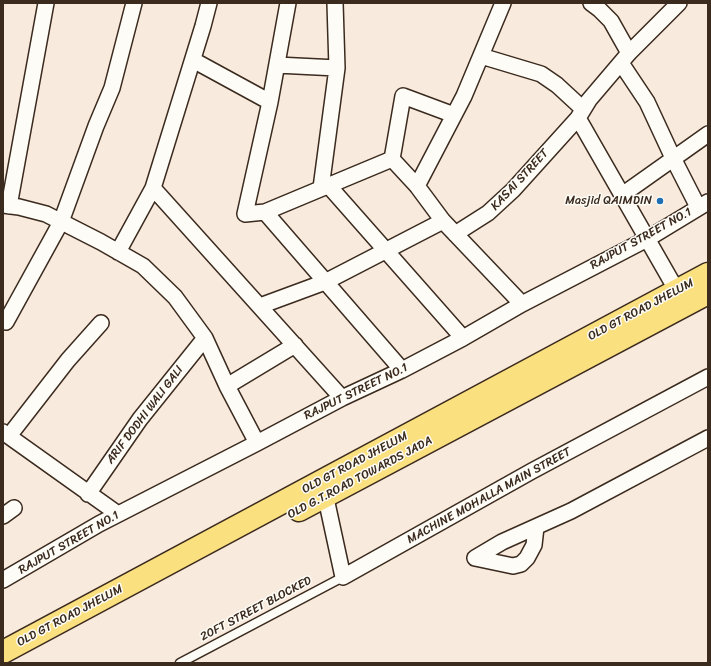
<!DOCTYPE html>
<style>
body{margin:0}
#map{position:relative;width:711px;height:666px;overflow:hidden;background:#f8eadc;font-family:Sriracha,sans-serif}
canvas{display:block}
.frame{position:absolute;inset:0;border:4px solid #3b2a1e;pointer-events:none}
</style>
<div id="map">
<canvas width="711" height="666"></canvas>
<div class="frame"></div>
</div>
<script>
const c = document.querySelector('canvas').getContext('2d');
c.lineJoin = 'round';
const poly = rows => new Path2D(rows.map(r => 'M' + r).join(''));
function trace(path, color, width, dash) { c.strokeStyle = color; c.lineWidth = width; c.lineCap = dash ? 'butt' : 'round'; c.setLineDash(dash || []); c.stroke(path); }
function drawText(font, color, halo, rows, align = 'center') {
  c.font = font + ' Sriracha,sans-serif'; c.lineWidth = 3; c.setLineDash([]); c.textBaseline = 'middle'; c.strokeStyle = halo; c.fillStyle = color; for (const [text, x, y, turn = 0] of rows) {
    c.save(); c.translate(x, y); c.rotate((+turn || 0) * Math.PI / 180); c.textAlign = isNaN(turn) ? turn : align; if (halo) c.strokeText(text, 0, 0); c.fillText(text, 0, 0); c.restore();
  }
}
const service = poly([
 [180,663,343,577]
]);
const minor = poly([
 [209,3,203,26,153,188,342,398],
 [288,3,270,102,245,214,265,212,392,159],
 [591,3,599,9,611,21,629,53],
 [481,56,541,74,557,85,583,109],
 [193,60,270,102],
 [621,63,647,102,673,158,698,207],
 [277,65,337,68],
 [392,159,417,186,443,221,522,304],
 [392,159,403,96,454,115],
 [328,185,463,338],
 [417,186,464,96,503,3],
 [321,188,337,68,335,3],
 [622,195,708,134],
 [3,205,19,207,46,214,101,242,143,266,175,297,205,338,227,386,257,443],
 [9,206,46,3],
 [265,212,402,370],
 [455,234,488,213,513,190,578,118],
 [118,252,153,188],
 [677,291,578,118,589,100,629,53,679,3],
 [260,306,325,282,443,221],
 [6,322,61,222,96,126,112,88,134,3],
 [227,386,295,345],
 [3,432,118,514],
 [9,436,68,360,101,323],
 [88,494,140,419,205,338],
 [324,497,327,503,343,577,532,471,708,377],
 [3,516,14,508],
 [475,558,502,542,571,511,708,438],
 [475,558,513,566,521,564,527,558,534,545,536,527],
 [3,580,99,524,257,443,342,398,402,370,463,338,522,304,647,239,708,202]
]);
const primary = poly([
 [299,510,708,293],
 [3,652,708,274]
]);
trace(service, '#3b2a1e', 11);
trace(minor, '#3b2a1e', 18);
trace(primary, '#3b2a1e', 25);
trace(service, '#fdfcf7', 8);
trace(minor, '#fdfcf7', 15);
trace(primary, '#fbe080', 22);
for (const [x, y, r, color] of [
 [660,201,4,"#1f6fb2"]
]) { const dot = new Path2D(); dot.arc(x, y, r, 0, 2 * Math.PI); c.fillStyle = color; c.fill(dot); trace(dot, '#fdfcf7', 1.5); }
drawText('12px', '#3b2a1e', '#fdfcf7', [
 ["KASAI STREET",520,180,-47],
 ["RAJPUT STREET NO.1",641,239,-29],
 ["OLD GT ROAD JHELUM",641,310,-28],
 ["RAJPUT STREET NO.1",356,392,-26],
 ["ARIF DODHI WALI GALI",145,415,-53],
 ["OLD GT ROAD JHELUM",355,463,-28],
 ["OLD G.T.ROAD TOWARDS JADA",360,478,-28],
 ["MACHINE MOHALLA MAIN STREET",489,496,-29],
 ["RAJPUT STREET NO.1",69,543,-30],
 ["20FT STREET BLOCKED",256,609,-28],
 ["OLD GT ROAD JHELUM",70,616,-28]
]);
drawText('12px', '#3b2a1e', '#fdfcf7', [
 ["Masjid QAIMDIN",652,201]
], 'right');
</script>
